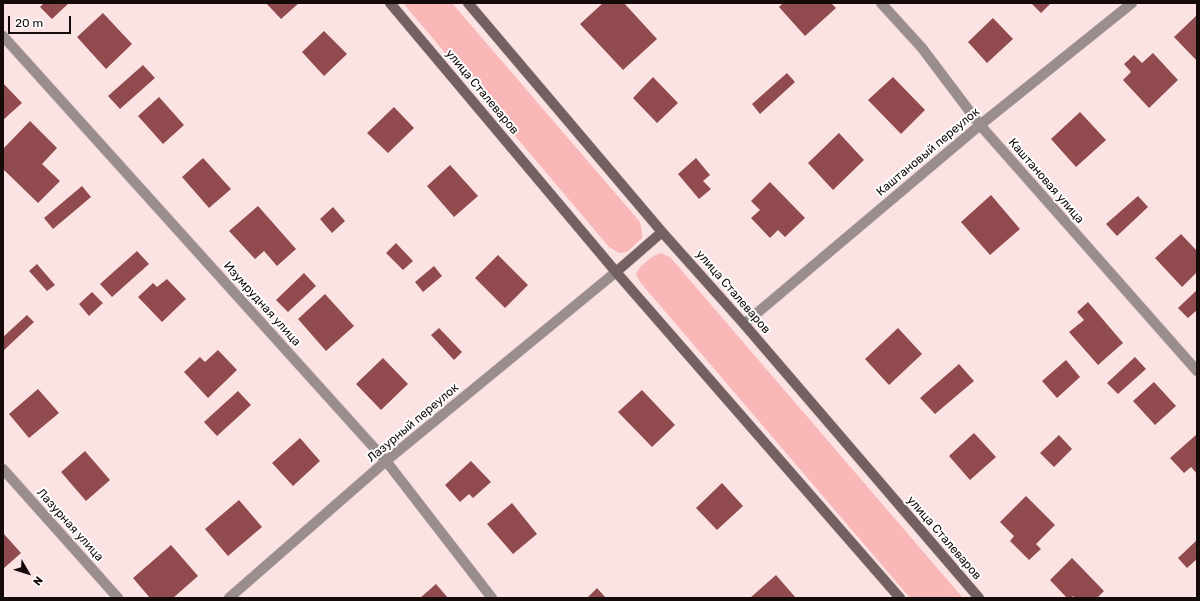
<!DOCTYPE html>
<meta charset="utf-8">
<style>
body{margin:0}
#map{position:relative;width:1200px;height:601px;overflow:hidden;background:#fce3e3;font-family:Rubik,sans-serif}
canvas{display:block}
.frame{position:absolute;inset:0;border:4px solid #150b0b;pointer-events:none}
.north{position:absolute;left:8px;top:553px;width:40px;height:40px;-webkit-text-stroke:3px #fff;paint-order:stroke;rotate:129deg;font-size:11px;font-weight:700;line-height:16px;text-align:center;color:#150b0b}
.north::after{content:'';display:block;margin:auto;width:14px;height:18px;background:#150b0b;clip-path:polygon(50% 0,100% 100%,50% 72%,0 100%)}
.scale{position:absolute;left:8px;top:16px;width:63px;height:18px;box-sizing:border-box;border:2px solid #150b0b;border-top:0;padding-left:5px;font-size:12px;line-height:14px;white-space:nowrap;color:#150b0b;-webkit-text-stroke:3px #fff;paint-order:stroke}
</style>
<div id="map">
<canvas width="1200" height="601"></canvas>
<div class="frame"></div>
<div class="north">N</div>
<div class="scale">20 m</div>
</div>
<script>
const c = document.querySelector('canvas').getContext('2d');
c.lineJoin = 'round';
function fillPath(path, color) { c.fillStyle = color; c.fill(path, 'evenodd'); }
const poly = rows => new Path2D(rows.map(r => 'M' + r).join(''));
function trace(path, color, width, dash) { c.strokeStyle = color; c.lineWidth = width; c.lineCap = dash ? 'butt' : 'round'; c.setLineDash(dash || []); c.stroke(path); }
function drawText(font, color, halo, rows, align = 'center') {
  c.font = font + ' Rubik,sans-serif'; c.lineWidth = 4; c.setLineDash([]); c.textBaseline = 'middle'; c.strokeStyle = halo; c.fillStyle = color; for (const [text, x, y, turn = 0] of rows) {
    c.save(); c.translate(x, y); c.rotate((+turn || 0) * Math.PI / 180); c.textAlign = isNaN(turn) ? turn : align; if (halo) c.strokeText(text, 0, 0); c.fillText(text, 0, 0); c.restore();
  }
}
fillPath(poly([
 [403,3,452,3,640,222,642,232,642,238,627,252,619,253,609,247],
 [661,253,670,257,963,598,910,598,640,282,636,274,640,267,653,256]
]), '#f9b7b8');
fillPath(poly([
 [44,3,69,3,52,19,40,7],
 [266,3,299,3,281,19],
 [603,3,624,3,657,39,623,70,580,24],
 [783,3,831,3,836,8,805,36,779,7],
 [1031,3,1051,3,1041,13],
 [103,13,132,44,106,69,77,37],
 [1197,15,1197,61,1174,37],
 [993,18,1013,39,987,63,968,42],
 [324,31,347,54,324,76,302,52],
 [1153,53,1178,80,1149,108,1123,80,1131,72,1124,64,1134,55,1142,63],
 [143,65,155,78,120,109,108,96],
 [787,73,795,82,760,114,752,104],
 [653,77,678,103,657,123,633,98],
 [893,77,925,110,901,134,868,100],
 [3,83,22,103,3,120],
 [159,97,184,125,163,144,138,116],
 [394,107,414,128,388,153,367,133],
 [1080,112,1106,140,1076,167,1051,139],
 [30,121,57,148,42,164,60,181,38,203,3,169,3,149],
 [839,133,864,160,833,190,808,163],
 [203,158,231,189,209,208,182,177],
 [696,158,710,175,703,181,711,189,699,199,678,174],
 [450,165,478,196,454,217,427,186],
 [770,182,805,218,785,237,778,230,770,238,751,218,760,210,751,201],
 [82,186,91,197,53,229,44,218],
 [991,195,1020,229,990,255,961,222],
 [1138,196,1148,207,1117,236,1106,224],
 [258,206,296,249,277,266,264,251,255,259,229,231],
 [333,207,345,221,332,233,320,219],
 [1181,234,1197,251,1197,272,1182,287,1155,258],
 [396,243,413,261,403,270,386,253],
 [137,251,149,264,112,297,100,284],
 [498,255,528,285,505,308,475,278],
 [37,264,55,285,47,291,29,271],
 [434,266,442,276,423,292,415,282],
 [304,273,316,286,288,312,276,300],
 [167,279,186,299,162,322,138,297,153,283,157,287],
 [1197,290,1197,310,1188,318,1178,308],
 [92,292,103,303,89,316,79,304],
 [325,294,354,326,326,351,298,319],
 [1088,302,1123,343,1098,365,1069,332,1084,320,1077,312],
 [27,315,34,322,3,351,3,337],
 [439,328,462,352,454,360,431,335],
 [898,328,922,354,889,385,865,359],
 [218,350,237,370,208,398,184,372,200,357,205,362],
 [1135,357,1146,369,1118,394,1107,383],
 [383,358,408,384,381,410,356,384],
 [1066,360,1080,377,1057,398,1042,381],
 [959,364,974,381,935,414,920,398],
 [1154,382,1176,406,1155,425,1133,401],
 [38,389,59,413,29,438,9,414],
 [642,390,675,425,652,447,618,412],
 [238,391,251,405,217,436,204,422],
 [974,433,996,457,970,480,949,456],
 [1197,434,1197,474,1191,467,1184,473,1170,458],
 [1059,435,1072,449,1054,467,1040,453],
 [300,438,320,461,293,486,272,463],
 [85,451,110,480,86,501,61,472],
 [471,461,491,482,473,498,469,494,460,502,445,485],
 [722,483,743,506,717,530,696,508],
 [1026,496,1055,525,1036,544,1041,549,1029,560,1010,541,1014,536,1000,522],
 [239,500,262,527,228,556,205,529],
 [512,503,537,534,513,554,487,524],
 [3,533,21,553,3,569],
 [1197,540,1197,559,1187,568,1178,558],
 [171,545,198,576,173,598,150,598,133,578],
 [1072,558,1104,591,1097,598,1076,598,1073,596,1071,598,1067,598,1050,580],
 [776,575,796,598,750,598],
 [436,584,448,598,420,598],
 [597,588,606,598,587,598]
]), '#914a4d');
const street = poly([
 [881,3,922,48,980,125,1197,371],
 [3,36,386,461,492,598],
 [744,324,980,125,1132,3],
 [3,469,118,598],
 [229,598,386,461,616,272]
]);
const secondary = poly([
 [390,3,616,272,900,598],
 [468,3,662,232,744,324,979,598],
 [616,272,662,232]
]);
trace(street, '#d7c0c0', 11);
trace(secondary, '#d7c0c0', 11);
trace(street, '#9a8d8d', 10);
trace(secondary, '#736161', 10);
drawText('12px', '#150b0b', '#fff', [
 ["улица Сталеваров",482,92,50],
 ["Каштановый переулок",928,152,-40],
 ["Каштановая улица",1046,181,49],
 ["улица Сталеваров",733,292,49],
 ["Изумрудная улица",262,304,48],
 ["Лазурный переулок",413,423,-40],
 ["Лазурная улица",70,525,48],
 ["улица Сталеваров",944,538,49]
]);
</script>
